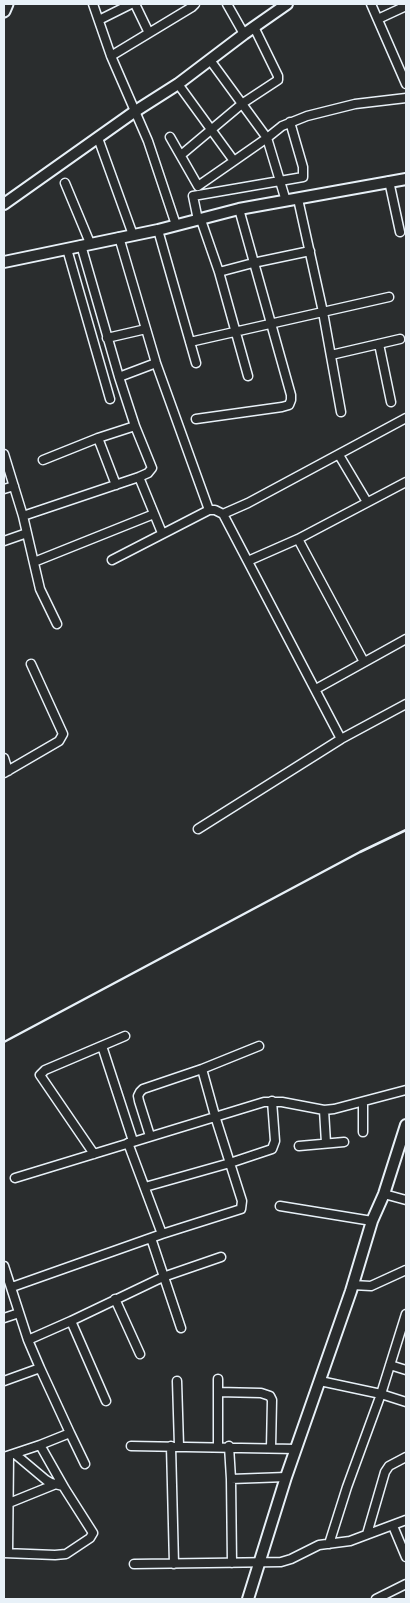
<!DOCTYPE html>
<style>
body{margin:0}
#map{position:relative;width:410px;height:1603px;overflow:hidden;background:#2a2d2e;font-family:"Shantell Sans",sans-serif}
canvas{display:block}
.frame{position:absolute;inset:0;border:5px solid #e8f1f8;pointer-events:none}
</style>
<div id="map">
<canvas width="410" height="1603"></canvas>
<div class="frame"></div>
</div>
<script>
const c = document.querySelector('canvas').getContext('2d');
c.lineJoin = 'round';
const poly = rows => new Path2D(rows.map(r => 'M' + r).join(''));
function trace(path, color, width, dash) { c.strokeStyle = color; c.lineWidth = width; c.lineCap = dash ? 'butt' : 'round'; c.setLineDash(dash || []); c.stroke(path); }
const minor = poly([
 [93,4,111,56,148,141,176,225],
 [135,4,149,33],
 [227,4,244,34],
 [371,4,406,84],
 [378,19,406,6],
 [99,20,131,4],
 [111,56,192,7,195,4],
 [178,84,234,161,267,138,210,60],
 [170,137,198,186,234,161],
 [98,138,133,235],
 [181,155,243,103,278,80,278,76,254,27],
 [389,181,400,232],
 [65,183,90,243],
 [298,199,323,312,341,412],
 [286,201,267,138,282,126,307,116,355,104,406,98],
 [198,220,193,196,303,177,303,167,290,122],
 [201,220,219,272,248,376],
 [158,230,196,363],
 [119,237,156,363,209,510],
 [67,249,110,399],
 [219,272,253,263,310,251],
 [107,338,146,329],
 [190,342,389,297],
 [379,344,391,402],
 [331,355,400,339],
 [119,377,156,363],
 [196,419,282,407,289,405,291,400,291,395,239,209],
 [98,438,116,485],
 [4,454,23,516,40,589,57,624],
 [339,455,367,502],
 [43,460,98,438,135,426],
 [139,477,162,533],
 [4,489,14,486],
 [223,514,341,739,406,704],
 [23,516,139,477,148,473,152,468,135,426,119,377,81,245],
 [298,539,364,662],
 [4,541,27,533],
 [112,560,209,510,215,510,223,514,248,503,406,418],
 [248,561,298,539,406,482],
 [34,562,154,514],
 [316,689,406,639],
 [4,758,8,771],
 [4,773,59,741,63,734,31,664],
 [198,829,341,739],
 [102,1046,133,1141],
 [324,1110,326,1143],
 [363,1132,363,1102],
 [150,1136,139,1101,138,1096,140,1092,143,1089,202,1069,259,1046],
 [128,1143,162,1234],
 [299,1146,344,1142],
 [94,1154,40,1075,45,1070,125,1036],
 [15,1178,264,1102,282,1102,324,1110,334,1109,406,1090],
 [145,1187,230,1163,272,1149,275,1141,272,1101],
 [384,1194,406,1200],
 [280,1206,372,1221],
 [151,1238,181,1328],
 [4,1266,28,1340,40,1368,4,1381],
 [352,1285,371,1286,406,1270],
 [12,1287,162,1234,241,1209,242,1201,215,1116,202,1069],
 [115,1299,140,1354],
 [4,1318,19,1313],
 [71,1321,163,1277,221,1257],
 [28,1340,71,1321,106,1401],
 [390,1365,406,1370],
 [40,1368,70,1433,40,1445],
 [177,1381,179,1446],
 [320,1381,381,1394,406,1402],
 [218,1392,261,1393,270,1396,272,1400,271,1448],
 [70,1433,85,1464],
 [131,1446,296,1449],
 [171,1446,174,1564],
 [218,1446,218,1379],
 [229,1446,231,1479,232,1563],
 [15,1454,46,1480,51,1483,63,1486],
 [4,1457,40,1445,65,1489,93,1533,90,1538,66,1554,55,1555,4,1553],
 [231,1479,286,1477],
 [9,1503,56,1484],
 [393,1526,406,1557],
 [367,1534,385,1472,389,1466,406,1457],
 [329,1544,347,1487,381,1394,406,1314],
 [8,1553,9,1456],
 [134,1564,281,1562,291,1559,319,1545,350,1541,406,1520],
 [376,1599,406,1584]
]);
const major = poly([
 [4,204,134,112,178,84,244,34,287,4],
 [4,262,158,230,239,209,406,179],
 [248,1599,286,1477,351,1291,372,1221,384,1194,406,1125]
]);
const highway = poly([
 [4,11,7,4]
]);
trace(minor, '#e8f1f8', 11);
trace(major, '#e8f1f8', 14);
trace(highway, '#e8f1f8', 15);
trace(minor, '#2a2d2e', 8);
trace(major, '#2a2d2e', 10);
trace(highway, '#2a2d2e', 11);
trace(poly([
 [4,1042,360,852,406,830]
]), '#e8f1f8', 2.5);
</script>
